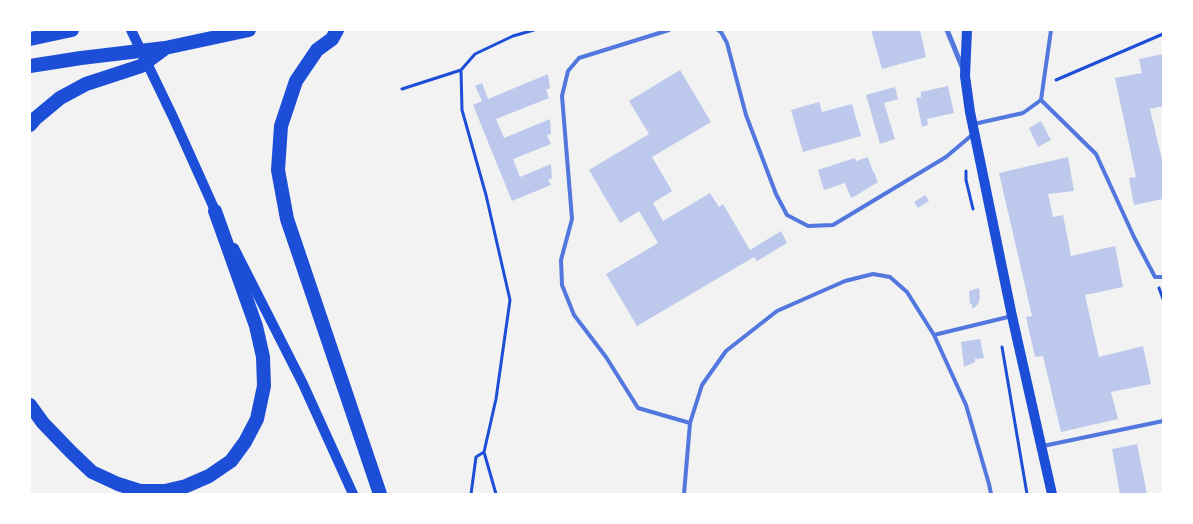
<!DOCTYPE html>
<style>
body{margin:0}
#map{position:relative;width:1193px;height:524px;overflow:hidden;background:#f2f2f2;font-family:"Crimson Pro",serif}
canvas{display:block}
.frame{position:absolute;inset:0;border:31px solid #fff;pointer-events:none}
</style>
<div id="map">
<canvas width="1193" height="524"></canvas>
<div class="frame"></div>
</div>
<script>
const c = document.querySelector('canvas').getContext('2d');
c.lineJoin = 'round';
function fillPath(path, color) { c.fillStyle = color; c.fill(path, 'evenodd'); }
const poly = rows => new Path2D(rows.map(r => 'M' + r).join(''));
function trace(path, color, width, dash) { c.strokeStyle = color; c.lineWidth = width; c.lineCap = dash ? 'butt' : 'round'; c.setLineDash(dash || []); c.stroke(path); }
fillPath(poly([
 [871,30,920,30,926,57,882,69],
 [1163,54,1163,106,1150,109,1163,164,1163,199,1134,205,1129,178,1136,177,1115,78,1142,73,1139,59],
 [680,70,711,122,652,157,672,191,653,203,663,221,710,193,719,207,723,204,750,250,781,231,787,243,757,261,754,257,637,326,606,274,658,243,639,211,620,223,589,170,649,134,629,101],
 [548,74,550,88,546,90,549,98,496,119,504,138,550,119,551,134,547,135,551,144,513,159,520,177,551,164,552,178,548,180,551,185,512,201,473,105,482,101,475,86,482,83,488,99],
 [948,86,954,113,927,119,928,125,922,127,916,98,921,97,921,92],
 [895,87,898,99,884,103,895,139,880,144,866,95],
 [819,102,822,112,852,104,861,136,803,152,791,110],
 [1041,121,1051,140,1038,147,1029,128],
 [868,157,873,172,874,172,878,182,857,195,851,198,845,183,824,190,818,170,855,158,856,161],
 [1068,157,1074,191,1048,194,1053,217,1063,215,1071,256,1115,246,1123,287,1085,295,1099,357,1143,346,1151,384,1111,392,1118,419,1061,432,1043,356,1035,357,1026,317,1032,316,999,173],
 [925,195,929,201,918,208,914,202],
 [979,288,980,298,978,304,974,308,972,308,972,304,970,304,969,291],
 [980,339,984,358,975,359,975,362,964,367,961,342],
 [1137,444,1147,494,1120,494,1112,449]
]), '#bdc9ec');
trace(poly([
 [461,70,462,110,486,195,510,300,496,399,484,452,496,494],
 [1056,80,1163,34],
 [402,89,461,70,475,54,513,36,534,30],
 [966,171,966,180,973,209],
 [1159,288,1163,299],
 [1002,347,1027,494],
 [471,494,476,457,484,452]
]), '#1d4ed8', 3);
trace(poly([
 [669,30,579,58,568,71,562,96,572,219,561,260,562,285,574,315,606,357,638,408,690,423],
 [718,30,721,32,727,43,746,115,776,194,787,215,808,226,833,225,946,157,972,135],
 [1041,100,1096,154,1134,237,1155,277,1163,277],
 [974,124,1023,113,1041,100,1051,30],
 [934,335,1012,316],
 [1043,446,1163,421],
 [684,494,690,423,702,385,726,351,777,311,845,281,873,274,890,277,907,292,934,335,966,405,989,484,991,494]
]), '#5277de', 4);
trace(poly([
 [947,30,963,69]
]), '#5277de', 5);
trace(poly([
 [131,30,173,117,218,217],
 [967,30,965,76,970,112,1012,316,1052,494],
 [234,248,303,384,353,494]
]), '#1d4ed8', 10);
trace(poly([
 [337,30,332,39,317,50,296,81,281,126,278,170,287,219,380,494],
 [30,39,72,30],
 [30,66,81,58,165,48,249,30],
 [30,125,36,118,60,98,86,84,141,66,164,49],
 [30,405,43,423,71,452,92,472,118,484,140,491,165,491,186,486,209,476,231,461,245,442,257,419,264,386,263,357,256,326,215,211]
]), '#1d4ed8', 14);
</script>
